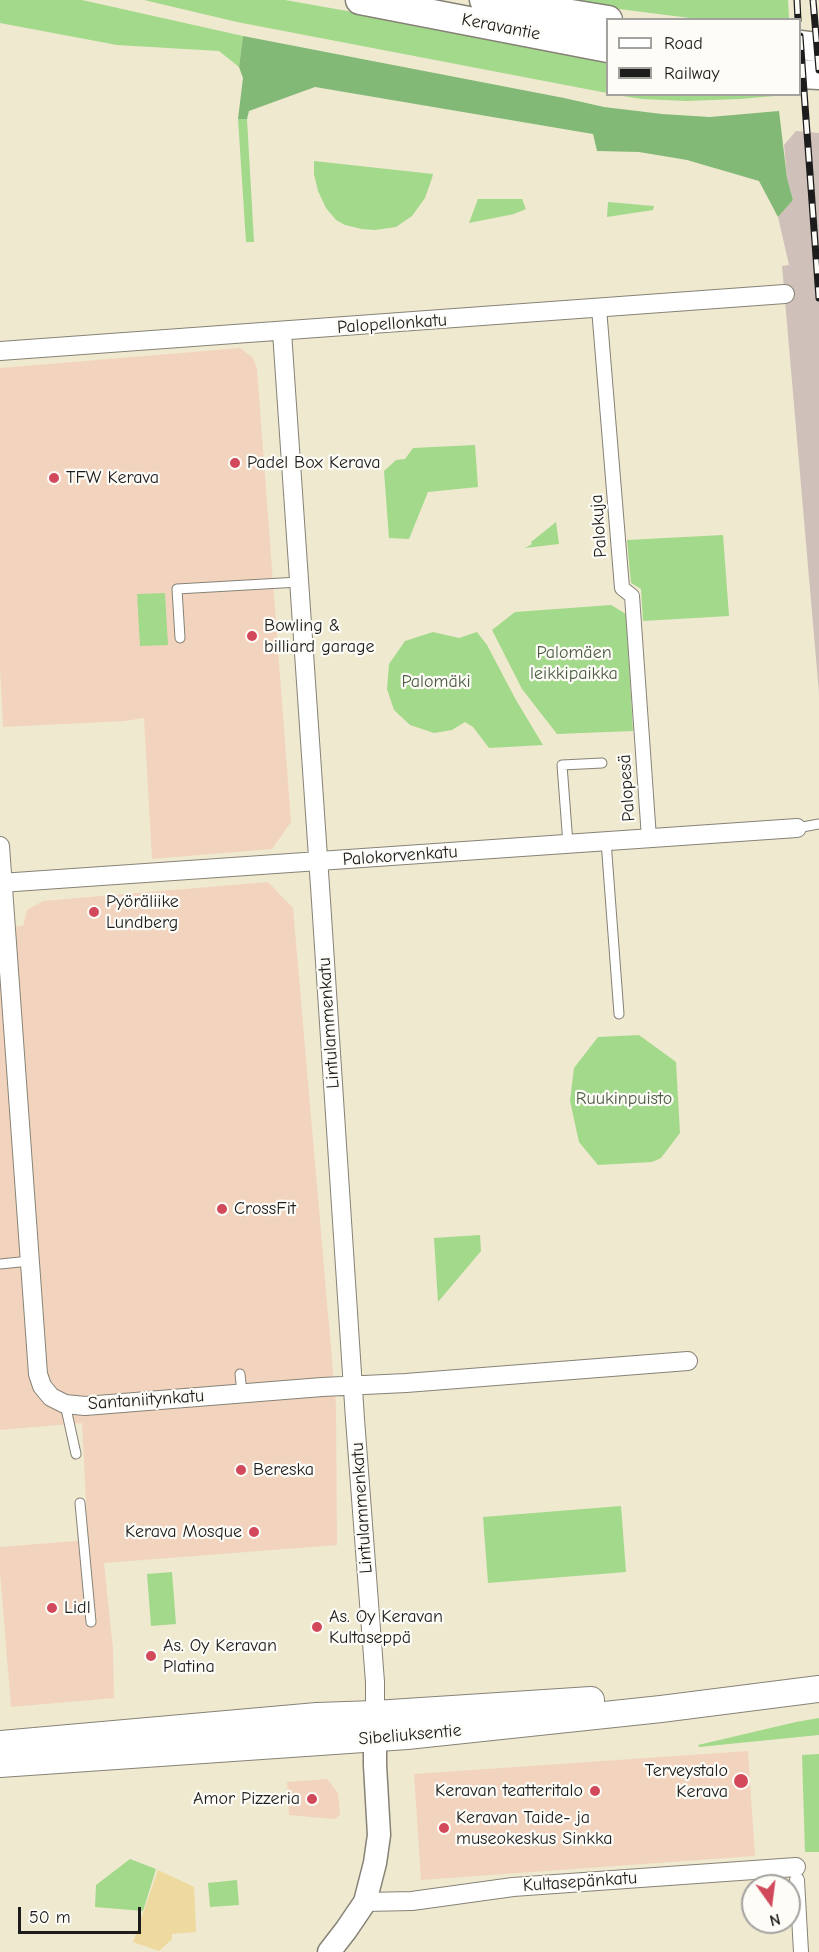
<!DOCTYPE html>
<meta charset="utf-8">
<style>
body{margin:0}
#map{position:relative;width:819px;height:1952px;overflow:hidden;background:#efe9d0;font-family:"Comic Neue",sans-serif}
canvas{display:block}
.legend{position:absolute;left:606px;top:18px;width:195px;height:78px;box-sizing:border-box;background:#fdfcf7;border:2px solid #a3a29f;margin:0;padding:8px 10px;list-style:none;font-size:18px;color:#1c1c1c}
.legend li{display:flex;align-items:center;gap:12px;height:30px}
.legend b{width:30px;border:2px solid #a3a29f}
.north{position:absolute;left:741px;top:1874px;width:60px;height:60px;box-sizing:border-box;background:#fdfcf7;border:2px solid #a3a29f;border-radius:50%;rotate:166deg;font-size:16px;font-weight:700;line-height:24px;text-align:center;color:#1c1c1c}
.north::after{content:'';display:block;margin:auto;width:21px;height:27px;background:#d1495b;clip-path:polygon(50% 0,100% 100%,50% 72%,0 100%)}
.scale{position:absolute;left:18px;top:1907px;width:123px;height:27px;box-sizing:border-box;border:3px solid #1c1c1c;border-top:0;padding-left:8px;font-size:18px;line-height:21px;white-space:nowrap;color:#1c1c1c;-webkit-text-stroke:4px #fdfcf7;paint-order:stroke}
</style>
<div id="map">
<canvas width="819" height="1952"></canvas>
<ul class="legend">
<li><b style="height:8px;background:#fff"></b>Road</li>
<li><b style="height:8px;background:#1c1c1c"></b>Railway</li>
</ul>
<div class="north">N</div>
<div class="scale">50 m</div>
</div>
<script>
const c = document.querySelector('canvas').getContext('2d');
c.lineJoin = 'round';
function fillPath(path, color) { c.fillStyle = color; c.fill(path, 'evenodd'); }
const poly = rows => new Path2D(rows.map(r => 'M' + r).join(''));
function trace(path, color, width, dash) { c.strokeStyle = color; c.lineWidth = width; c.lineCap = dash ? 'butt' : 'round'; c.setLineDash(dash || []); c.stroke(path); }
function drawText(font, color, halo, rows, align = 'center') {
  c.font = font + ' "Comic Neue",sans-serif'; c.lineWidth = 4.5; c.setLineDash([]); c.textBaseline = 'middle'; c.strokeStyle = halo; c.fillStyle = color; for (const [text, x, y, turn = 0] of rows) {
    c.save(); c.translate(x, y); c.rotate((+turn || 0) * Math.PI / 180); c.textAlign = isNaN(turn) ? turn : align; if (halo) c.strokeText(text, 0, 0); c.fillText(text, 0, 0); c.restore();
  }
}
fillPath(poly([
 [240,348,253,358,257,369,291,822,272,849,152,859,144,718,125,721,3,727,0,668,0,368],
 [268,882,293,908,336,1406,337,1545,104,1563,113,1649,114,1698,11,1707,0,1573,0,1547,88,1540,82,1423,0,1430,0,928,23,926,27,910,43,901],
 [748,1751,755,1856,421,1880,414,1774],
 [327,1779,338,1793,340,1815,335,1819,289,1815,287,1782]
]), '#f2d4be');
fillPath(poly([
 [796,131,819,133,819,693,782,266,789,265,778,217,793,200,787,178,784,145]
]), '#cfc0ba');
fillPath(poly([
 [0,0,82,0,243,36,239,67,219,51,117,45,0,23],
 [144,0,285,0,607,57,607,93,237,22],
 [567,0,788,0,789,19,698,19,611,8],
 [616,95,786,94,786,95,740,99,686,101,642,99],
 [238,119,247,119,254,242,246,242],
 [314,161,433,174,432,178,425,198,412,216,396,227,375,230,362,229,345,225,336,220,326,208,318,191,314,174],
 [478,199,522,199,526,209,514,214,469,223],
 [608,202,654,206,653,210,607,217],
 [475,445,478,487,428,492,409,539,389,538,384,471,396,460,405,459,413,448],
 [556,522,559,544,525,548,532,544,531,542],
 [723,535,729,616,643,621,641,589,631,583,627,540],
 [165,593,168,645,140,646,137,594],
 [611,605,626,614,633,731,557,734,522,689,492,630,515,612],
 [433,632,459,638,477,632,487,645,516,700,543,745,489,748,473,727,465,722,452,730,434,733,410,725,394,710,387,689,389,664,405,641],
 [639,1035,676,1062,680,1133,661,1158,652,1162,598,1165,579,1142,570,1101,574,1068,598,1037],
 [480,1235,481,1251,438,1302,434,1238],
 [621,1506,626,1572,488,1583,483,1517],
 [172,1572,176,1624,151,1626,147,1574],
 [819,1718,819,1735,699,1747,698,1745,796,1722],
 [819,1754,819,1852,805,1852,802,1755],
 [130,1859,156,1869,143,1911,95,1907,96,1885],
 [237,1880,239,1905,210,1907,208,1883]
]), '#a3d98b');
fillPath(poly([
 [243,36,564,98,604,107,662,114,710,117,779,111,787,178,793,200,778,217,759,181,687,160,639,152,597,151,593,134,315,87,249,111,247,119,238,119,243,78,239,67]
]), '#82b977');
fillPath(poly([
 [158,1870,194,1887,196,1932,172,1934,172,1939,159,1951,133,1942]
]), '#eeda9e');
const service = poly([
 [180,638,177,589,299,582],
 [797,828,819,824],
 [606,841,619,1014],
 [568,844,562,765,602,763],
 [0,1264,30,1261],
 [240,1374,242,1393],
 [65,1404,76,1454],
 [80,1503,91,1622]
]);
const pedestrian = poly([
 [599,308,622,588,632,596,649,838],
 [797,1880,801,1952]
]);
const minor = poly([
 [282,332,321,901,355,1419,375,1682,375,1714],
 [0,351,785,294],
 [0,846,38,1374,42,1386,51,1397,65,1404,85,1406,322,1387,406,1383,688,1361],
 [0,883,797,828],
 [365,1902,412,1901,513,1887,796,1867]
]);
const tertiary = poly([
 [329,1952,346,1930,365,1902,375,1863,379,1835,375,1765,375,1721]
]);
const secondary = poly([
 [0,1744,317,1716,375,1714,591,1700],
 [0,1764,407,1736,661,1709,819,1689]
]);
const primary = poly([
 [360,0,608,48],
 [484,0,608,20],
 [800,45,819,47],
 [800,74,819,75]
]);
trace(service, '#868276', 11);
trace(pedestrian, '#868276', 16);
trace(minor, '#868276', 20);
trace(tertiary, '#868276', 25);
trace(secondary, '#868276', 28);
trace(primary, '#868276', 31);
trace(service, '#fff', 9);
trace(pedestrian, '#fff', 14);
trace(minor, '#fff', 18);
trace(tertiary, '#fff', 22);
trace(secondary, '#fff', 26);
trace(primary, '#fff', 28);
const rail = poly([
 [797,0,798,20],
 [813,0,819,70],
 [800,36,819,298]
]);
trace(rail, '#1c1c1c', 7);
trace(rail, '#fdfcf7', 4.5, [14]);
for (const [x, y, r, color] of [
 [235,463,6,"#d1495b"],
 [54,478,6,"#d1495b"],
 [252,636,6,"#d1495b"],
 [94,912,6,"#d1495b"],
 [222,1209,6,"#d1495b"],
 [241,1470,6,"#d1495b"],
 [254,1532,6,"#d1495b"],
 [52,1608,6,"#d1495b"],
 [317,1627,6,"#d1495b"],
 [151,1656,6,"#d1495b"],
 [741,1781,8,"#d1495b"],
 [595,1791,6,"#d1495b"],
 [312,1799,6,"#d1495b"],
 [444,1828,6,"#d1495b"]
]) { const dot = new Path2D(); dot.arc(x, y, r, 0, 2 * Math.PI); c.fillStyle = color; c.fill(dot); trace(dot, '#fdfcf7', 2); }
drawText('18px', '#1c1c1c', '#fdfcf7', [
 ["Keravantie",501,27,11],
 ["Palopellonkatu",392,324,-4],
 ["Palokuja",599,526,-94],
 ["Palopesä",627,788,-94],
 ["Palokorvenkatu",400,856,-4],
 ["Lintulammenkatu",329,1023,-94],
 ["Santaniitynkatu",146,1400,-4],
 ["Lintulammenkatu",362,1508,-94],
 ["Sibeliuksentie",410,1735,-5],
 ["Kultasepänkatu",580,1882,-4]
]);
drawText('18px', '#1c1c1c', '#fdfcf7', [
 ["Padel Box Kerava",247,463],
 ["TFW Kerava",66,478],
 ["Bowling &",264,626],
 ["billiard garage",264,647],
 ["Pyöräliike",106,902],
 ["Lundberg",106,923],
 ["CrossFit",234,1209],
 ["Bereska",253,1470],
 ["Kerava Mosque",242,1532,"right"],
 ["Lidl",64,1608],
 ["As. Oy Keravan",329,1617],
 ["Kultaseppä",329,1638],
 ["As. Oy Keravan",163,1646],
 ["Platina",163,1667],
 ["Terveystalo",728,1771,"right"],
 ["Kerava",728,1792,"right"],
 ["Keravan teatteritalo",583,1791,"right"],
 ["Amor Pizzeria",300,1799,"right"],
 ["Keravan Taide- ja",456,1818],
 ["museokeskus Sinkka",456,1839]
], 'left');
drawText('18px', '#4b5e43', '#fdfcf7', [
 ["Palomäen",574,653],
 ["leikkipaikka",574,674],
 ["Palomäki",436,682],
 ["Ruukinpuisto",624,1099]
]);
</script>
